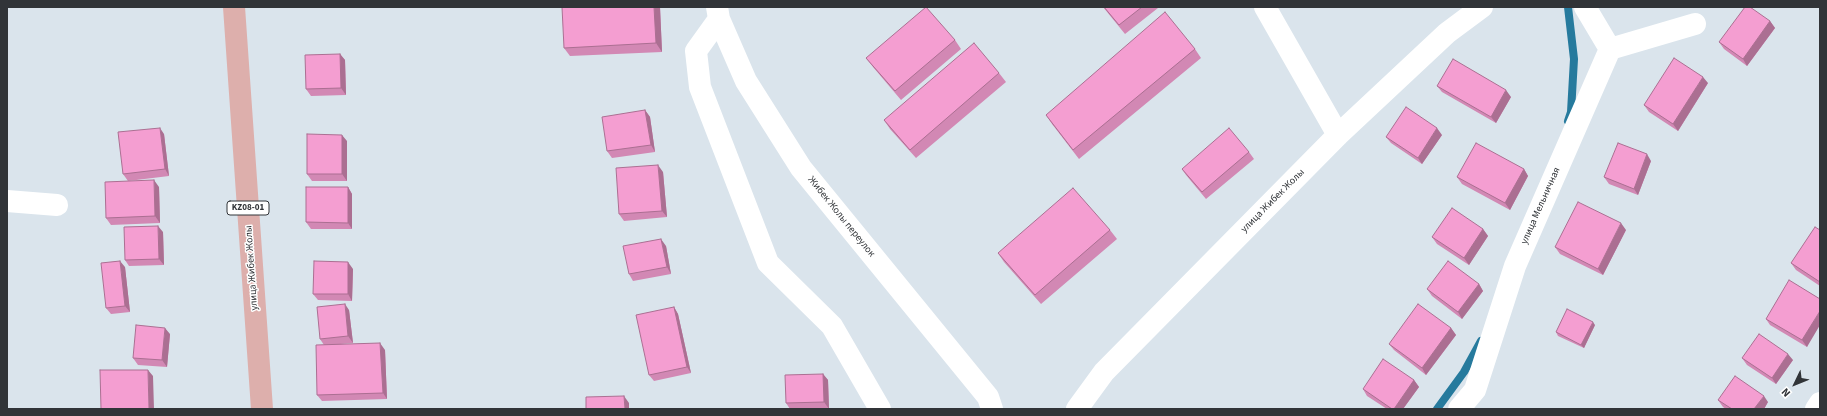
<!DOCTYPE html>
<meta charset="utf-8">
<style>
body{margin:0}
#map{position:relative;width:1827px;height:416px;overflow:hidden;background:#dae4ec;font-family:"Source Sans 3",sans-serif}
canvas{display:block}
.frame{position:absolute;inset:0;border:8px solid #313438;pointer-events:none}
.north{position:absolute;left:1775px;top:364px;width:40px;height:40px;-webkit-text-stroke:3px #fff;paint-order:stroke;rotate:227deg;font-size:11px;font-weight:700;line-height:16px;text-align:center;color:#313438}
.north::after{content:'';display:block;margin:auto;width:14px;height:18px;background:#313438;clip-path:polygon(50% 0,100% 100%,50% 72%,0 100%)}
</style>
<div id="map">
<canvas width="1827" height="416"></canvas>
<div class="frame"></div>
<div class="north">N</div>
</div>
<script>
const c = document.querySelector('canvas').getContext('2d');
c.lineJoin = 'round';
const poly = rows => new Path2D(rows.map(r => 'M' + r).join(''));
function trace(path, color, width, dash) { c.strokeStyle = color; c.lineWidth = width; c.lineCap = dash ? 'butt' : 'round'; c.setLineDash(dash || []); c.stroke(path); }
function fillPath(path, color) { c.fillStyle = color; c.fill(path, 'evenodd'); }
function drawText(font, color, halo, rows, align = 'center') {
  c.font = font + ' "Source Sans 3",sans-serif'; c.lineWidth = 3; c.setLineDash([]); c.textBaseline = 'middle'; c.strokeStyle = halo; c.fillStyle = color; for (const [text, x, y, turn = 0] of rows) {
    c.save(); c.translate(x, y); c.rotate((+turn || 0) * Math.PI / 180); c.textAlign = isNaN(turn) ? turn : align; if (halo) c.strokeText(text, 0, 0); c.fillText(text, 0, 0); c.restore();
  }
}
trace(poly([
 [1568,7,1574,59,1571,112,1568,121],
 [1437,409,1464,372,1481,341]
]), '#267a9d', 8);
trace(poly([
 [717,7,719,19,746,81,801,168,988,397,992,409],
 [1265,7,1338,135],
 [719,19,696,51,700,87,768,263,832,326,880,409],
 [1610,49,1695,24],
 [7,201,57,205],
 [1077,409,1104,372,1338,135,1447,33,1482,7],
 [1459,409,1475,390,1515,266,1610,49,1585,7],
 [1816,409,1820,403]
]), '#fff', 22);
trace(poly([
 [234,7,262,409]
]), '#ddafac', 22);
fillPath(poly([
 [660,7,662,52,570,56,564,48],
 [1103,7,1157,7,1158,8,1125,34],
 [1770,21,1775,28,1747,66,1724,49,1719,42],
 [955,40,961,49,901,100,873,67,866,58],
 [1195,49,1201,58,1079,159,1052,124,1046,115],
 [340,54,345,60,346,95,311,96,306,89],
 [999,73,1006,82,916,158,890,129,884,120],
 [1708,83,1678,131,1649,112,1644,105],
 [1437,86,1511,97,1496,123,1442,92],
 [645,110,650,117,655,152,612,158,607,151],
 [164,134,169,176,128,181,123,174],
 [1442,135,1422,164,1391,143,1386,137],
 [347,141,347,181,312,181,307,174],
 [1249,152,1254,159,1206,199,1186,175,1182,169],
 [1651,161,1638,195,1609,184,1604,177],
 [1524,169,1528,176,1510,210,1462,184,1457,177],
 [663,172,667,217,624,221,619,214],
 [159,187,160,223,111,225,106,218],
 [348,187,352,194,352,229,311,229,306,222],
 [1483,229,1488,236,1469,265,1437,244,1432,237],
 [1110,230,1117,239,1041,304,1004,262,998,253],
 [1626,230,1603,275,1560,254,1555,247],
 [1820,230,1820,286,1796,270,1791,263],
 [163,232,164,265,129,266,125,260],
 [666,246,671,274,633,281,629,274],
 [125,267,130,312,111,314,106,308],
 [353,269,352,301,318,300,313,294],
 [1479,284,1483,291,1462,319,1432,296,1427,289],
 [1820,299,1807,347,1770,325,1766,319],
 [674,307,678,314,691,373,654,381,649,375],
 [349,310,353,343,341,344,385,350,387,399,322,401,317,395,324,345,320,339],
 [1595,325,1584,348,1558,336,1556,332],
 [1451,328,1456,335,1426,375,1394,350,1389,344],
 [170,334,167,367,138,365,133,358],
 [1742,358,1793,360,1776,384,1747,365],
 [823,374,828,380,829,409,790,409,786,403],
 [1414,380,1419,387,1403,409,1387,409,1367,396,1363,389],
 [1718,400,1768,402,1764,409,1726,409,1723,407]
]), '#d288b4');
fillPath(poly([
 [654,7,660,7,662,52,656,43],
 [1770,21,1775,28,1747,66,1743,59],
 [340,54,345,60,346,95,341,88],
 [1703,77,1708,83,1678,131,1673,124],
 [1506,90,1511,97,1496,123,1491,117],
 [645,110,650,117,655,152,651,145],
 [160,128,164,134,169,176,165,169],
 [1437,128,1442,135,1422,164,1418,158],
 [342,135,347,141,347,181,342,174],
 [1647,154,1651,161,1638,195,1634,189],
 [658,165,663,172,667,217,662,211],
 [1524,169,1528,176,1510,210,1505,203],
 [154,180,159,187,160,223,155,216],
 [348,187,352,194,352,229,348,223],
 [1621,223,1626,230,1603,275,1598,269],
 [158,226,163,232,164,265,159,259],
 [1483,229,1488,236,1469,265,1464,258],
 [661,239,666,246,671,274,667,267],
 [120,261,125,267,130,312,125,306],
 [348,262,353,269,352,301,348,294],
 [1479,284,1483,291,1462,319,1458,312],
 [345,304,349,310,353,343,348,336],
 [674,307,678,314,691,373,687,367],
 [1820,311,1820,325,1807,347,1802,340],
 [1593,322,1595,325,1584,348,1581,345],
 [165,328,170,334,167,367,162,360],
 [1451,328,1456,335,1426,375,1422,368],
 [380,343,385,350,387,399,383,393],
 [1788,354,1793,360,1776,384,1772,378],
 [148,370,153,376,154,409,149,409],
 [823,374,828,380,829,409,824,402],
 [1414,380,1419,387,1403,409,1394,409],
 [624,396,629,403,629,409,625,409],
 [1764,396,1768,402,1764,409,1754,409]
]), '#ab6f92');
const building = poly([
 [562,7,654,7,656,43,564,48,562,7],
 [926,7,955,40,895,91,866,58,926,7],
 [1104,7,1142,7,1119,25,1104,7],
 [1745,7,1750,7,1770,21,1743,59,1719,42,1745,7],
 [1165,12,1195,49,1073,150,1046,115,1165,12],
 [974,43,999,73,910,150,884,120,974,43],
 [340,54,341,88,306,89,305,55,340,54],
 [1674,58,1703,77,1673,124,1644,105,1674,58],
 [1453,59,1506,90,1491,117,1437,86,1453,59],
 [1406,107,1437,128,1418,158,1386,137,1406,107],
 [645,110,651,145,607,151,602,117,645,110],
 [160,128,165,169,123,174,118,132,160,128],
 [1229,128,1249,152,1202,192,1182,169,1229,128],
 [307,134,342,135,342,174,307,174,307,134],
 [1476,143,1524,169,1505,203,1457,177,1476,143],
 [1618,143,1647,154,1634,189,1604,177,1618,143],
 [658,165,662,211,619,214,616,168,658,165],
 [154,180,155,216,106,218,105,182,154,180],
 [306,187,348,187,348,223,306,222,306,187],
 [1073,188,1110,230,1035,295,998,253,1073,188],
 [1578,202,1621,223,1598,269,1555,247,1578,202],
 [1452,208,1483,229,1464,258,1432,237,1452,208],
 [158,226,159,259,125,260,124,227,158,226],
 [1815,227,1820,230,1820,282,1791,263,1815,227],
 [661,239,667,267,629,274,623,246,661,239],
 [120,261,125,306,106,308,101,263,120,261],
 [314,261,348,262,348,294,313,294,314,261],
 [1448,261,1479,284,1458,312,1427,289,1448,261],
 [1789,280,1820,299,1820,311,1802,340,1766,319,1789,280],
 [345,304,348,336,320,339,317,307,345,304],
 [1418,304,1451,328,1422,368,1389,344,1418,304],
 [674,307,687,367,649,375,636,315,674,307],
 [1567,309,1593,322,1581,345,1556,332,1567,309],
 [136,325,165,328,162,360,133,358,136,325],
 [1759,334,1788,354,1772,378,1742,358,1759,334],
 [380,343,383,393,317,395,316,345,380,343],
 [1383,359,1414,380,1394,409,1392,409,1363,389,1383,359],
 [100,370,148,370,149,409,101,409,100,370],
 [823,374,824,402,786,403,785,375,823,374],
 [1735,376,1764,396,1754,409,1732,409,1718,400,1735,376],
 [624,396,625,409,586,409,586,397,624,396]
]);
fillPath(building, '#f49ed1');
trace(building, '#ab6f92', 1);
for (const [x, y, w] of [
 [248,208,42]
]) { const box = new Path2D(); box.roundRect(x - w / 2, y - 7, w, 14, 3); c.fillStyle = '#fff'; c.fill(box); trace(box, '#313438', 1); }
drawText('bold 9px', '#313438', null, [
 ["KZ08-01",248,208]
]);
drawText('10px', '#313438', '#fff', [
 ["улица Жибек Жолы",1273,201,-45],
 ["улица Мельничная",1541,206,-66],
 ["Жибек Жолы переулок",841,217,51],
 ["улица Жибек Жолы",252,268,-94]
]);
</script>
